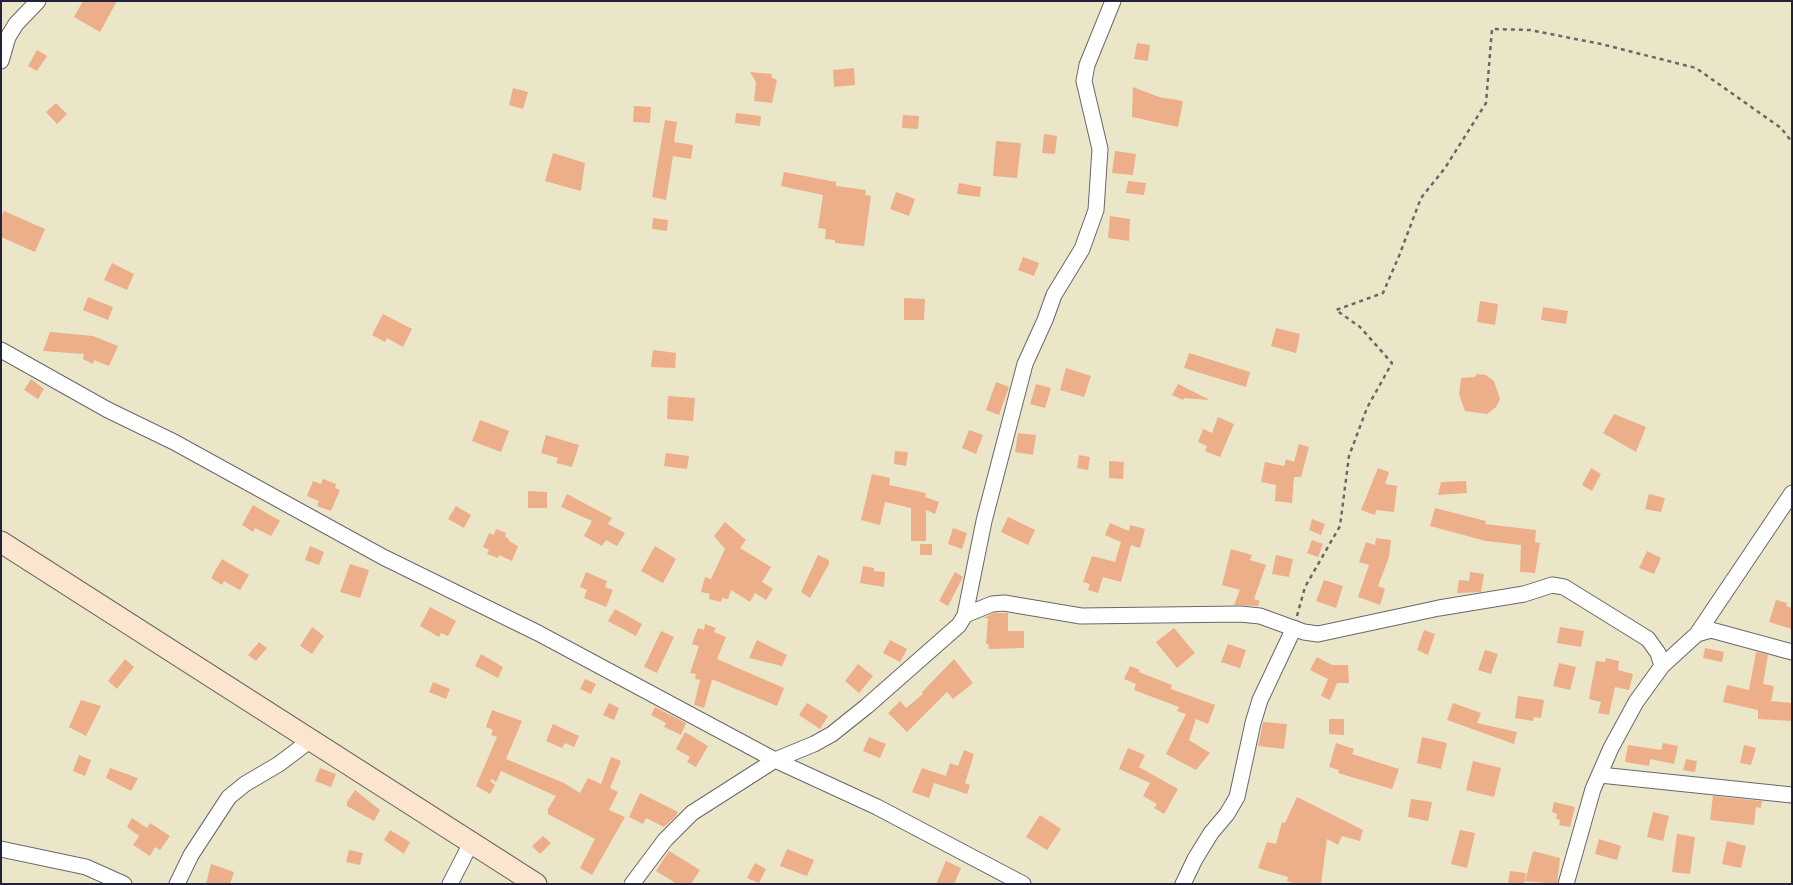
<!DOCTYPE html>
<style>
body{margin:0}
#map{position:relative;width:1793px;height:885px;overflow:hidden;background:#ece6c8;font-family:Kalam,sans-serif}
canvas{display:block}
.frame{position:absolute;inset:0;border:2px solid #22223b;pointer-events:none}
</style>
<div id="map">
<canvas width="1793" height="885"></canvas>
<div class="frame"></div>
</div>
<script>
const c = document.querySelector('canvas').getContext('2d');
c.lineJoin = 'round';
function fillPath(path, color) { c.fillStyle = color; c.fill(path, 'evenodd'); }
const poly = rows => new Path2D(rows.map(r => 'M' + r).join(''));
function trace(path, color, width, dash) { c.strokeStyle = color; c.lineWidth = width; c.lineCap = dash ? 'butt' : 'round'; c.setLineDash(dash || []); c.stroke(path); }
fillPath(poly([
 [83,1,117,1,100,32,74,17],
 [1137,43,1150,45,1148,61,1134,59],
 [37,50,47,56,37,71,28,66],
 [854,68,855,85,834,87,833,70],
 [750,72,772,74,771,77,777,80,772,103,754,101,756,82],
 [1133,87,1159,97,1183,101,1178,127,1132,117],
 [513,88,528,92,523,109,509,105],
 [56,103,67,114,57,124,46,112],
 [634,106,651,107,650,123,633,122],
 [736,113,761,116,760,126,735,123],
 [903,115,919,116,918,129,902,128],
 [665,120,677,122,674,142,693,145,691,159,673,156,666,200,652,197],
 [1044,134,1057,136,1055,154,1042,153],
 [996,141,1021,143,1017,178,993,176],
 [1115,151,1136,154,1133,175,1112,173],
 [553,153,585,163,581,191,545,181],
 [784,172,836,182,836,186,866,190,865,195,871,196,864,246,835,243,835,240,825,239,826,229,818,228,823,195,781,186],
 [1128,181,1146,183,1144,195,1126,193],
 [959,183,981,187,980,197,957,194],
 [896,192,915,199,909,216,890,209],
 [4,211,45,229,35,252,1,237,1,218],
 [1110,216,1130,219,1129,241,1108,238],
 [653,218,668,220,667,231,652,229],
 [1023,257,1039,263,1034,276,1018,270],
 [112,263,134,274,127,290,104,280],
 [88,297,113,307,108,320,83,310],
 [904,298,925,299,924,320,904,320],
 [1480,301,1498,304,1495,325,1477,322],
 [1543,307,1568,311,1566,324,1541,320],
 [383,314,412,329,403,347,387,338,385,342,372,335],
 [1276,328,1300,334,1296,353,1271,346],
 [50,332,93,336,118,346,109,366,94,360,93,364,83,359,84,354,43,351],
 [653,350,676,353,675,368,651,367],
 [1189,353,1250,372,1246,387,1184,368],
 [1066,368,1091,376,1084,397,1060,390],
 [1477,374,1486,375,1494,381,1500,399,1496,407,1487,414,1465,411,1459,394,1461,378,1475,377],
 [31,379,44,389,38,399,24,390],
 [996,382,1009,387,999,415,986,410],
 [1036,384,1051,388,1045,408,1030,404],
 [1178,384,1208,399,1208,400,1184,398,1183,400,1172,395],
 [668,396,695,398,693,421,667,419],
 [1614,414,1646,427,1636,452,1603,433],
 [1218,417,1234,424,1220,457,1205,451,1207,446,1198,442,1203,429,1212,433],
 [480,420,509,431,501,452,472,441],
 [969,430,983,435,976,454,962,448],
 [1018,433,1036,435,1033,455,1015,452],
 [546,435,579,445,572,467,556,463,558,458,541,453],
 [1299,444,1309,447,1301,477,1294,477,1292,503,1275,501,1276,485,1261,482,1265,462,1284,466,1286,459,1294,462],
 [895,451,908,452,906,466,894,464],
 [666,453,689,456,687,469,664,466],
 [1079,455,1090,457,1088,470,1077,468],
 [1109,461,1124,462,1123,479,1109,478],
 [1378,468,1389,472,1385,484,1397,486,1394,512,1376,510,1375,515,1361,510],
 [1591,468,1601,474,1592,491,1582,485],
 [872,474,890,478,889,485,926,493,925,497,939,502,935,514,926,510,926,541,911,541,911,508,885,502,880,525,861,520],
 [323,479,336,484,335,488,340,490,331,511,317,506,319,501,307,496,313,481,321,484],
 [1466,481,1467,493,1438,495,1441,482],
 [528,491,547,492,547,508,528,508],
 [567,494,612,518,608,524,625,533,617,546,606,540,602,546,584,536,592,521,561,507],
 [1649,494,1665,498,1661,512,1645,509],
 [253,505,280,521,271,536,255,528,253,532,242,525],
 [456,506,471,515,464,528,448,519],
 [1435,508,1486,521,1485,524,1536,530,1535,542,1540,543,1535,573,1520,572,1521,545,1486,541,1430,526],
 [1008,517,1035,530,1028,545,1001,532],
 [1312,519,1325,524,1321,535,1309,530],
 [725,522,746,540,740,548,771,567,762,582,773,589,766,600,755,593,750,602,731,590,728,599,722,598,721,602,709,599,710,594,701,592,705,577,711,579,725,549,714,536],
 [1110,523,1129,531,1130,525,1145,529,1140,548,1131,545,1121,582,1103,577,1098,593,1088,590,1090,584,1083,582,1092,556,1115,562,1121,542,1105,535],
 [953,528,967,533,962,549,948,544],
 [496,529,506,533,505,537,509,539,509,541,518,546,512,561,499,555,498,558,487,554,489,550,483,547,489,533,494,535],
 [1376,538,1391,540,1389,557,1378,586,1385,589,1380,605,1358,597,1369,565,1359,562,1366,542,1375,545],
 [1312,540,1323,544,1318,557,1307,553],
 [920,544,932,544,932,555,920,555],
 [310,546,324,552,319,565,305,560],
 [655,546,676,559,663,583,641,571],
 [1231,549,1252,555,1250,560,1266,565,1254,599,1260,601,1258,606,1234,605,1240,590,1222,585],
 [1647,551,1661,558,1654,574,1639,568],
 [818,555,829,560,829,564,810,598,801,592],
 [1276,555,1293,559,1289,577,1272,574],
 [222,559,249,575,240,590,224,581,222,585,211,578],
 [350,564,369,570,360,598,340,592],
 [863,566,874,568,874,571,885,572,884,587,860,583],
 [586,572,607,581,605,587,613,590,606,607,584,598,587,590,580,587],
 [955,572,963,577,948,606,939,601],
 [1470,572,1484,574,1481,592,1457,593,1459,580,1469,581],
 [1324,580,1343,586,1336,608,1316,601],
 [1776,600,1787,603,1786,606,1792,608,1792,629,1769,622],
 [430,607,456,621,448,636,441,633,439,637,420,626],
 [615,609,642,624,636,636,608,621],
 [994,613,1008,613,1008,631,1024,631,1024,648,989,649,988,644,986,644,988,618,983,618],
 [705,624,716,628,714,632,726,637,717,659,784,688,777,706,714,680,712,680,704,708,694,705,700,680,695,679,696,674,690,673,699,646,692,644,698,628,704,630],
 [312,627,324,636,312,654,300,646],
 [1560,627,1584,631,1581,647,1557,643],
 [1174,628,1195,653,1177,668,1156,642],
 [1424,630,1435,634,1428,655,1417,650],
 [661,631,674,637,657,673,644,667],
 [757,640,787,655,782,666,749,658],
 [890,640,907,649,900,662,883,653],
 [259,642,267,648,256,661,248,655],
 [1228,644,1246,650,1240,668,1221,662],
 [1705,648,1724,652,1722,662,1703,658],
 [1485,650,1498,654,1491,674,1478,670],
 [1756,652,1768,655,1763,684,1774,686,1771,701,1792,703,1792,721,1758,719,1758,710,1723,702,1727,685,1749,690],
 [481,654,503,667,498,678,475,666],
 [1317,657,1332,665,1348,665,1349,683,1337,683,1330,700,1321,696,1328,679,1310,670],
 [1606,658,1619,661,1618,670,1633,674,1629,690,1615,687,1609,715,1598,713,1601,702,1589,699,1596,661,1605,662],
 [125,659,134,667,117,689,108,681],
 [954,659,973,683,953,699,947,692,907,732,888,713,900,701,906,708,923,694,922,692],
 [1559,663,1576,667,1570,690,1553,686],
 [858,664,873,676,859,693,845,681],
 [1130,666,1140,670,1139,672,1172,685,1171,689,1215,705,1208,724,1196,719,1189,740,1210,753,1196,770,1166,754,1186,714,1177,711,1179,707,1134,690,1136,684,1124,679],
 [585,679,596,684,591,694,580,689],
 [433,682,450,689,446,699,429,692],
 [1518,696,1544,700,1541,718,1534,717,1533,721,1515,718],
 [81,700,101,706,86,736,69,727],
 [609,703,619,708,614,720,603,715],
 [807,703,828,716,820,729,799,715],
 [1453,703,1481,713,1477,723,1517,732,1514,744,1447,720],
 [655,707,686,723,681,735,664,727,666,723,651,715],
 [492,710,522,721,506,759,564,783,580,793,588,778,601,784,611,757,621,761,610,788,618,792,609,810,625,817,592,875,580,868,595,839,548,814,548,809,556,796,501,771,496,782,492,779,490,781,495,785,490,794,476,786,497,737,491,735,493,730,486,727],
 [1329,719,1344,719,1344,735,1329,734],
 [1263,722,1287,724,1284,749,1258,746],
 [553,724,579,736,574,747,565,743,562,748,546,741],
 [685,732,708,746,696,767,687,762,690,757,676,749],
 [869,737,886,744,880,758,863,751],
 [1422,737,1447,743,1441,769,1417,763],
 [1336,743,1354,749,1352,754,1399,769,1392,789,1338,773,1339,770,1329,767],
 [1663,743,1678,746,1674,764,1650,759,1649,766,1625,762,1628,745,1661,750],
 [1744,745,1756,748,1751,765,1740,763],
 [1128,748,1145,755,1139,767,1178,789,1164,814,1154,808,1157,804,1143,796,1150,783,1119,769],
 [964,750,974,754,965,783,970,785,967,794,934,783,929,798,912,792,922,768,946,776,950,763,958,766],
 [79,755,91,760,85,776,73,771],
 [1686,759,1697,761,1695,772,1683,770],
 [1473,761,1501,768,1494,797,1466,790],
 [110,768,138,778,131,791,106,778],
 [320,768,336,774,331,787,315,781],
 [355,790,380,810,374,821,347,806,347,802],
 [640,793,678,812,676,816,664,827,646,818,643,824,629,817],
 [1713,796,1762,801,1761,808,1756,807,1754,825,1710,820],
 [1297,797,1363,830,1360,841,1342,836,1338,845,1327,839,1321,884,1297,884,1287,881,1288,877,1258,868,1267,842,1276,844,1282,822,1285,823],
 [1411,799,1432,802,1428,821,1408,817],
 [1554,802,1575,807,1570,827,1559,825,1560,820,1556,819,1557,814,1552,812],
 [1653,812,1669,816,1663,841,1647,837],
 [1040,815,1061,829,1047,850,1026,837],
 [132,818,147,828,150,823,170,836,160,850,155,847,150,856,133,845,139,836,127,827],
 [390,830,410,842,404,854,384,840],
 [1460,830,1475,833,1467,868,1451,864],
 [1677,834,1695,837,1690,874,1672,872],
 [543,836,551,843,540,854,532,846],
 [1599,839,1621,846,1617,860,1595,854],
 [1727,841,1746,846,1741,868,1722,864],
 [787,849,814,860,807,876,780,866],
 [349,850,363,853,360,865,346,862],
 [669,851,700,870,691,884,677,884,656,871],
 [1533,851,1560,858,1557,884,1525,881],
 [946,861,961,868,954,884,936,884],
 [755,863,766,869,759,883,747,878],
 [211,864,234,872,230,884,206,884],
 [1510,871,1526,873,1524,884,1508,884]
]), '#edae8a');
const street = poly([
 [1,61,8,37,16,24,38,1],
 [1,350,108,410,174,442,383,557,538,633,775,760,692,813,665,840,632,884],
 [965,615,992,604,1004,603,1081,616,1240,614,1260,616,1304,632,1318,634,1439,608,1524,594,1552,585,1564,587,1648,639,1658,653,1662,666],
 [1697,634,1792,493],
 [775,760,814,744,832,734,867,706,959,625,965,615,984,521,1025,364,1045,320,1054,295,1082,249,1096,210,1100,149,1084,81,1087,65,1113,1],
 [775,760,877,807,1023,884],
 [1600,775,1792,795],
 [1,849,86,867,124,884],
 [177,884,191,855,229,797,245,784,279,764,312,739],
 [450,884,471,843],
 [1183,884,1195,859,1211,833,1227,814,1237,797,1253,723,1260,700,1294,628],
 [1566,884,1593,789,1611,748,1636,702,1662,666,1697,634,1711,630,1792,652]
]);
const secondary = poly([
 [1,542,536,884]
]);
trace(street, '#69676c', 17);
trace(secondary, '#69676c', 23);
trace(poly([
 [1297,616,1305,587,1340,526,1349,456,1367,408,1392,363,1360,327,1336,310,1383,293,1399,256,1421,198,1445,168,1486,103,1492,29,1530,30,1601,44,1696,68,1781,128,1792,142]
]), '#69676c', 2.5, [4, 4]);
trace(street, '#fff', 15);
trace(secondary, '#fce5cf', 21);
</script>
